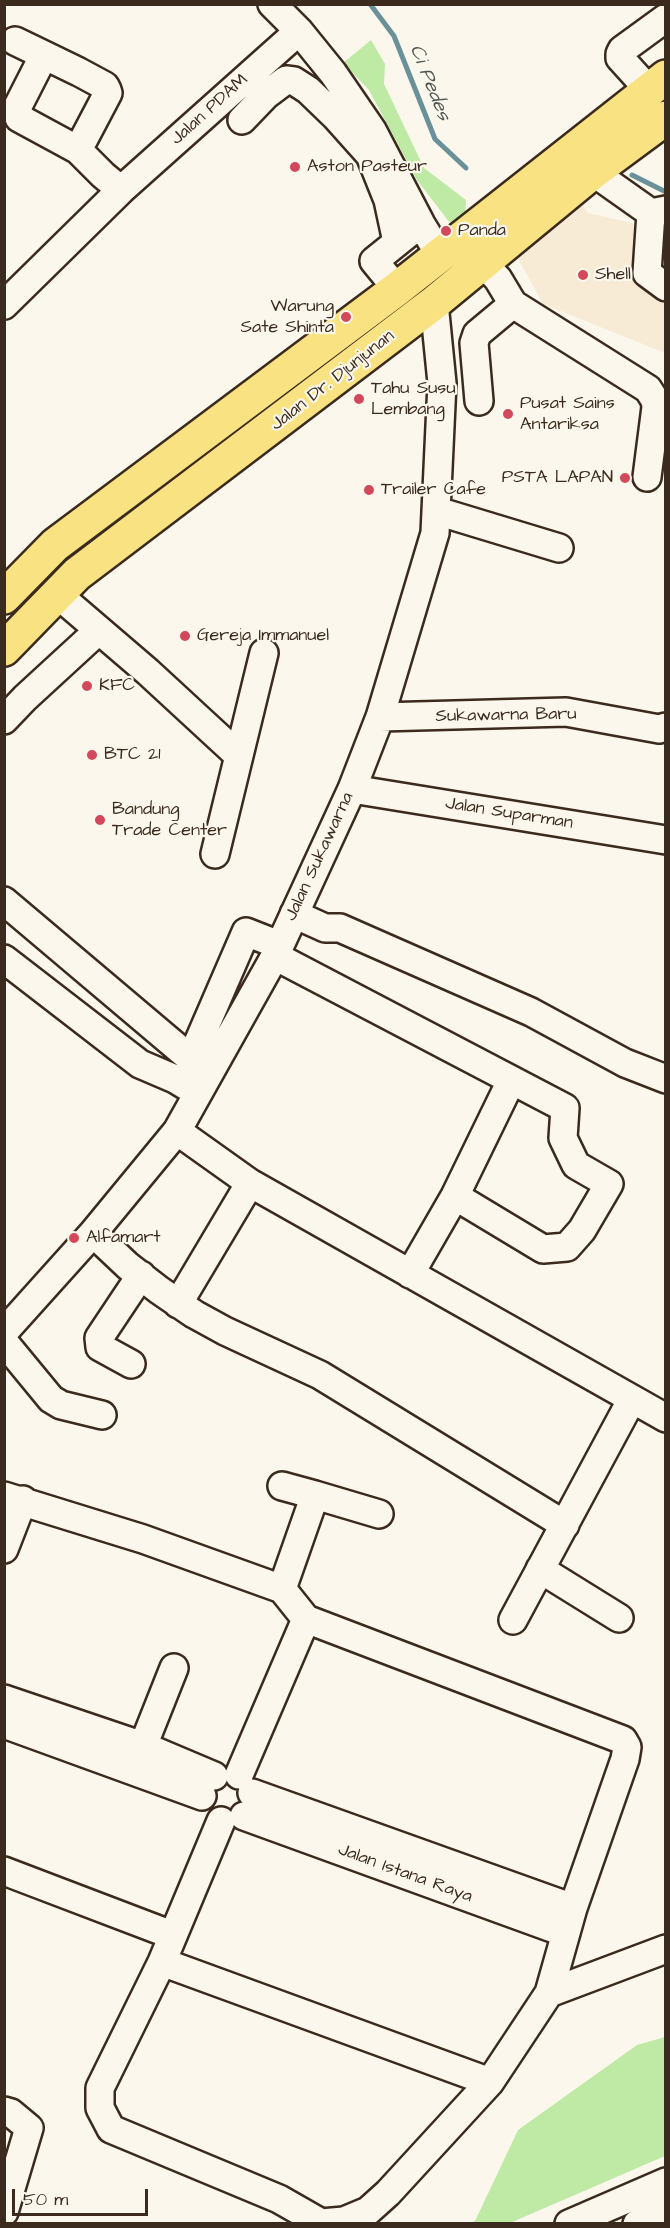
<!DOCTYPE html>
<style>
body{margin:0}
#map{position:relative;width:670px;height:2228px;overflow:hidden;background:#fbf7ec;font-family:"Architects Daughter",sans-serif}
canvas{display:block}
.frame{position:absolute;inset:0;border:6px solid #3b2a1e;pointer-events:none}
.scale{position:absolute;left:12px;top:2189px;width:136px;height:27px;box-sizing:border-box;border:3px solid #3b2a1e;border-top:0;padding-left:8px;font-size:18px;line-height:21px;white-space:nowrap;color:#3b2a1e;-webkit-text-stroke:4px #fbf7ec;paint-order:stroke}
</style>
<div id="map">
<canvas width="670" height="2228"></canvas>
<div class="frame"></div>
<div class="scale">50 m</div>
</div>
<script>
const c = document.querySelector('canvas').getContext('2d');
c.lineJoin = 'round';
function fillPath(path, color) { c.fillStyle = color; c.fill(path, 'evenodd'); }
const poly = rows => new Path2D(rows.map(r => 'M' + r).join(''));
function trace(path, color, width, dash) { c.strokeStyle = color; c.lineWidth = width; c.lineCap = dash ? 'butt' : 'round'; c.setLineDash(dash || []); c.stroke(path); }
function drawText(font, color, halo, rows, align = 'center') {
  c.font = font + ' "Architects Daughter",sans-serif'; c.lineWidth = 4.5; c.setLineDash([]); c.textBaseline = 'middle'; c.strokeStyle = halo; c.fillStyle = color; for (const [text, x, y, turn = 0] of rows) {
    c.save(); c.translate(x, y); c.rotate((+turn || 0) * Math.PI / 180); c.textAlign = isNaN(turn) ? turn : align; if (halo) c.strokeText(text, 0, 0); c.fillText(text, 0, 0); c.restore();
  }
}
fillPath(poly([
 [578,197,588,213,645,226,631,273,646,277,665,290,665,353,543,304,516,255]
]), '#f8ebd6');
fillPath(poly([
 [371,40,385,64,384,84,424,168,466,200,465,221,450,223,417,180,369,90,343,63],
 [665,2037,665,2156,510,2223,469,2223,475,2221,518,2130,637,2045]
]), '#bfeaa6');
trace(poly([
 [370,4,394,36,435,139,466,168],
 [632,175,666,192]
]), '#6a9199', 5);
const minor = poly([
 [272,4,299,31,333,73,372,130,421,224,440,255],
 [15,41,44,55,79,72,105,86,107,90,108,93,78,150,19,118,18,106,44,55],
 [649,90,620,58,620,54,622,50,666,18],
 [242,120,266,95,286,80,294,81,308,90,336,117,370,155,388,200,397,242],
 [78,150,103,175,121,190],
 [593,172,651,213,666,210],
 [651,213,647,273,666,287],
 [483,263,498,279,513,304,648,389,655,400,656,407,647,477],
 [397,289,374,261,410,232],
 [4,305,121,190,299,31],
 [479,401,474,343,477,334,513,304],
 [437,511,559,548],
 [57,594,148,672,238,755],
 [380,717,566,712,659,729,666,727],
 [4,720,25,698,99,630],
 [352,789,666,840],
 [215,854,264,653],
 [4,901,191,1059,210,1071],
 [294,914,325,928,340,928,531,1012,625,1063,666,1079],
 [275,956,565,1108,563,1138,576,1165,609,1184,582,1230,567,1247,543,1249,455,1196],
 [4,959,140,1064,175,1079,198,1093],
 [191,1059,246,932,279,945],
 [177,1131,250,1183,666,1418],
 [93,1233,128,1266,159,1290,194,1314,225,1331,320,1375,565,1525],
 [410,1274,455,1196,511,1081],
 [178,1304,250,1183],
 [4,1332,93,1233,177,1131,275,956,352,789,380,717,435,533,442,383,434,303],
 [4,1342,51,1399,61,1405,102,1415],
 [131,1364,100,1347,99,1338,141,1275],
 [315,1495,379,1514],
 [4,1496,143,1539,282,1589,306,1619,623,1740,627,1747,625,1759,573,1908,549,1993,490,2082,388,2193,368,2211,344,2221,321,2223,279,2199,111,2129,100,2108,100,2088,162,1962,221,1821],
 [4,1549,23,1500],
 [540,1569,619,1618],
 [282,1589,315,1495,282,1486],
 [513,1620,632,1399],
 [4,1699,143,1746,214,1776],
 [4,1724,202,1796],
 [143,1746,174,1668],
 [239,1775,306,1619],
 [252,1793,573,1908],
 [244,1816,566,1933],
 [4,1871,172,1935],
 [162,1962,490,2082],
 [549,1993,666,1949],
 [4,2111,11,2113,29,2128,4,2212],
 [569,2224,666,2182],
 [637,2224,666,2209]
]);
const highway = poly([
 [4,597,55,545,397,289,666,77],
 [4,649,77,574,434,303,593,172,666,118]
]);
trace(minor, '#3b2a1e', 32);
trace(highway, '#3b2a1e', 38);
trace(minor, '#fbf7ec', 27);
trace(highway, '#f8e281', 33);
for (const [x, y, r, color] of [
 [295,167,6,"#d1495b"],
 [446,231,6,"#d1495b"],
 [583,275,6,"#d1495b"],
 [346,317,6,"#d1495b"],
 [359,399,6,"#d1495b"],
 [508,414,6,"#d1495b"],
 [625,478,6,"#d1495b"],
 [369,490,6,"#d1495b"],
 [185,636,6,"#d1495b"],
 [87,686,6,"#d1495b"],
 [92,755,6,"#d1495b"],
 [100,820,6,"#d1495b"],
 [74,1238,6,"#d1495b"]
]) { const dot = new Path2D(); dot.arc(x, y, r, 0, 2 * Math.PI); c.fillStyle = color; c.fill(dot); trace(dot, '#fbf7ec', 2); }
drawText('18px', '#3b2a1e', '#fbf7ec', [
 ["Jalan PDAM",210,110,-42],
 ["Jalan Dr. Djunjunan",333,381,-38],
 ["Sukawarna Baru",506,716,-1],
 ["Jalan Suparman",509,814,9],
 ["Jalan Sukawarna",320,857,-65],
 ["Jalan Istana Raya",405,1874,20]
]);
drawText('18px', '#3b2a1e', '#fbf7ec', [
 ["Aston Pasteur",307,167],
 ["Panda",458,231],
 ["Shell",595,275],
 ["Warung",334,307,"right"],
 ["Sate Shinta",334,328,"right"],
 ["Tahu Susu",371,389],
 ["Lembang",371,410],
 ["Pusat Sains",520,404],
 ["Antariksa",520,425],
 ["PSTA LAPAN",613,478,"right"],
 ["Trailer Cafe",381,490],
 ["Gereja Immanuel",197,636],
 ["KFC",99,686],
 ["BTC 21",104,755],
 ["Bandung",112,810],
 ["Trade Center",112,831],
 ["Alfamart",86,1238]
], 'left');
drawText('italic 20px', '#4f5551', '#fbf7ec', [
 ["Ci Pedes",429,83,68]
]);
</script>
